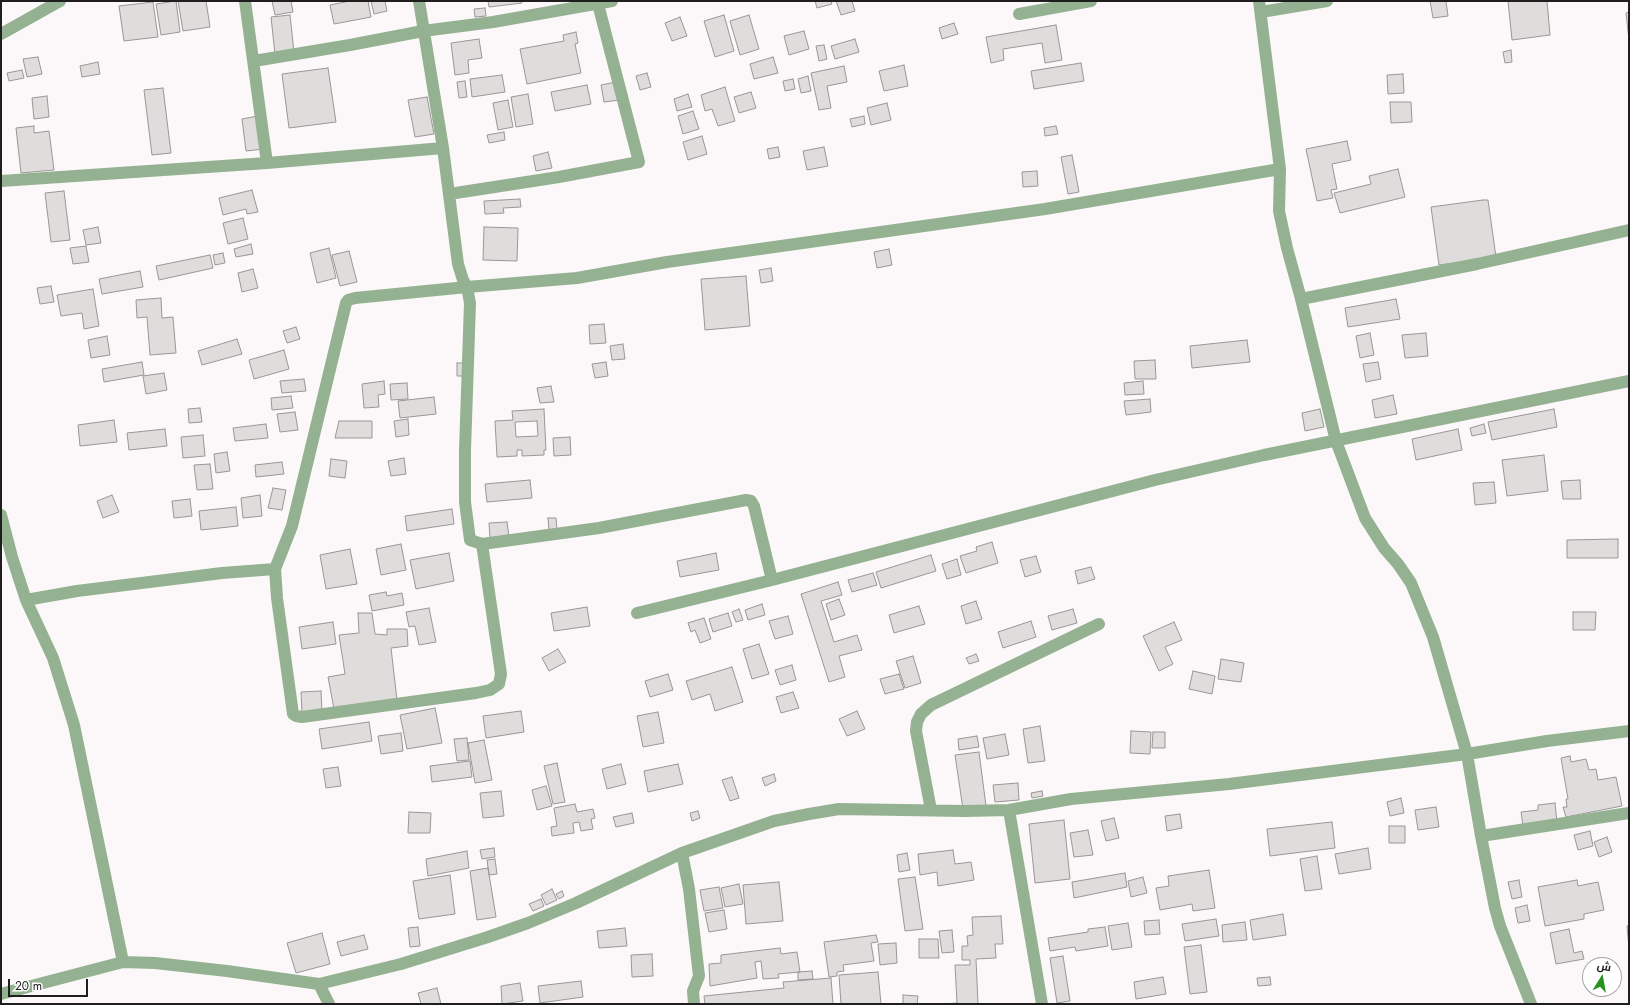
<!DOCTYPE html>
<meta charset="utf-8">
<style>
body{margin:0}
#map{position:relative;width:1630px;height:1005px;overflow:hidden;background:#fcf8f9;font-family:Jost,Cairo,sans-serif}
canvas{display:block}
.frame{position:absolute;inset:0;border:2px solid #1f1e1e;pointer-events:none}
.north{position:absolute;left:1582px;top:957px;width:40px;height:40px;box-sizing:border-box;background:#fff;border:1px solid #a5a5a5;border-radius:50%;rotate:11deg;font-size:11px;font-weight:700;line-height:16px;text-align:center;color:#1f1e1e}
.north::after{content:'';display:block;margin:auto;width:14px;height:18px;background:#26931d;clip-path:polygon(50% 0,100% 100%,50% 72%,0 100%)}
.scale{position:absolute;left:8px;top:979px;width:80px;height:18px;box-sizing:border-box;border:2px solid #1f1e1e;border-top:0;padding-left:5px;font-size:12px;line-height:14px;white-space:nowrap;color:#1f1e1e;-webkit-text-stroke:3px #fff;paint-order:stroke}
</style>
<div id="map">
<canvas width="1630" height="1005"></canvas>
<div class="frame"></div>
<div class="north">ش</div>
<div class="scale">20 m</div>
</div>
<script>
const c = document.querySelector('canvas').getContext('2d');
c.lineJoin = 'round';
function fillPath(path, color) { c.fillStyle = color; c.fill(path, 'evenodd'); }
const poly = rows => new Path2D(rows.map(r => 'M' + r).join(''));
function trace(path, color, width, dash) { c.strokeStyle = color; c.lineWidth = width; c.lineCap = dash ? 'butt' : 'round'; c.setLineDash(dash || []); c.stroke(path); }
const building = poly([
 [176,1,180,32,161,35,156,4,176,1],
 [178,1,206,1,210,27,183,31,178,1],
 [272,1,291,1,293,12,275,15,272,1],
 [350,1,368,1,371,17,334,24,330,5,350,1],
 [371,1,385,1,387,11,374,14,371,1],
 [488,1,521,1,522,3,489,7,488,1],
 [815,1,831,1,832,4,817,8,815,1],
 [836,1,852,1,855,11,841,15,836,1],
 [1430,1,1446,1,1448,16,1433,18,1430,1],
 [1508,1,1547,1,1550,35,1512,40,1508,1],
 [153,2,158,37,124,41,119,6,153,2],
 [485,8,486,16,475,17,474,9,485,8],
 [1629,12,1629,40,1626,13,1629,12],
 [290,15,294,52,275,54,271,17,290,15],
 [724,15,734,51,715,57,704,21,724,15],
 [749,15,759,49,740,55,730,21,749,15],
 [680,17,687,36,672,41,665,23,680,17],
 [954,23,958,34,942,39,939,28,954,23],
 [1056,25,1062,60,1045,63,1042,43,1003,49,1004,60,991,63,986,37,1056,25],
 [804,31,809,49,789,55,784,36,804,31],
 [576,32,578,43,575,44,581,73,527,84,520,49,564,41,563,35,576,32],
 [479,39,482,58,468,60,469,73,455,75,451,43,479,39],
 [855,39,859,52,835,59,831,46,855,39],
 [824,45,827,59,819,61,816,46,824,45],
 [1511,50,1512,62,1505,63,1503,52,1511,50],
 [38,57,42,74,27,77,23,59,38,57],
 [773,57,778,73,754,79,750,64,773,57],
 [98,62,100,74,82,77,80,66,98,62],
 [1081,63,1084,81,1034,89,1031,71,1081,63],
 [904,65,908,86,884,91,879,71,904,65],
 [844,66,847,82,827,86,831,108,819,110,811,73,844,66],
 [328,68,336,122,289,128,282,74,328,68],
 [22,70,24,78,9,81,7,73,22,70],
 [647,73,651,87,640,90,636,76,647,73],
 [1403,74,1404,93,1388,94,1387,75,1403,74],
 [502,75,505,92,472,97,470,79,502,75],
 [808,76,811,91,801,93,798,79,808,76],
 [793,79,795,89,785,91,783,81,793,79],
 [465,81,467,97,459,98,457,82,465,81],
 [616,82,620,100,604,102,601,85,616,82],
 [587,85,591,104,555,111,551,92,587,85],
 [725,87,735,121,718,126,712,109,705,111,701,95,725,87],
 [163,88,171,153,152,155,144,90,163,88],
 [751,92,756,108,739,113,734,97,751,92],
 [528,94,533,124,516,127,511,97,528,94],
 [688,94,692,107,677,111,674,99,688,94],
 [47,96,49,117,34,119,32,98,47,96],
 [427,97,434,134,415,137,408,100,427,97],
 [508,100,513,127,498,130,493,103,508,100],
 [1390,102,1411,102,1412,122,1391,123,1390,102],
 [887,103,891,120,871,125,867,108,887,103],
 [693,111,699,129,683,134,678,116,693,111],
 [258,116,264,149,246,151,242,119,258,116],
 [864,116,865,124,852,127,850,119,864,116],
 [34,126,34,133,49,131,54,170,21,173,16,128,34,126],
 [1056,126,1058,134,1045,136,1044,128,1056,126],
 [504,132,505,140,489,143,487,135,504,132],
 [702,136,707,154,688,160,683,142,702,136],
 [1347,141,1351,160,1332,164,1337,189,1331,190,1333,198,1317,201,1306,149,1347,141],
 [778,147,780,157,769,159,767,149,778,147],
 [824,147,828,166,807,170,803,151,824,147],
 [548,152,552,168,536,171,533,156,548,152],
 [1072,155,1079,192,1068,194,1061,157,1072,155],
 [1398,169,1405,197,1340,213,1334,193,1371,184,1369,176,1398,169],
 [1037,171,1038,186,1023,187,1022,172,1037,171],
 [252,190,258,212,247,214,246,209,223,215,219,198,252,190],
 [64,191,70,240,51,242,45,193,64,191],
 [520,199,521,207,503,208,504,213,485,214,484,201,520,199],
 [1483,200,1488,200,1496,257,1439,265,1431,207,1483,200],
 [243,218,248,239,228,244,223,223,243,218],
 [98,227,101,243,86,245,83,230,98,227],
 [484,227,518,228,517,261,483,260,484,227],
 [251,244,253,254,236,257,234,249,251,244],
 [86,246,89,262,73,264,70,248,86,246],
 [329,248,336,278,317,283,310,253,329,248],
 [889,249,892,265,877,268,874,252,889,249],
 [349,251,357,282,340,286,332,255,349,251],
 [223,253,225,263,215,265,213,255,223,253],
 [210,255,213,268,159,280,156,266,210,255],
 [771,268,773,281,761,283,759,270,771,268],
 [253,269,258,288,242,292,238,273,253,269],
 [140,271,143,287,102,294,99,279,140,271],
 [746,276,750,326,705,330,701,279,746,276],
 [51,286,54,302,40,304,37,288,51,286],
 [93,289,99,326,84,329,82,313,61,316,57,295,93,289],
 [161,298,162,318,173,317,176,353,150,355,147,317,137,318,136,300,161,298],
 [1396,299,1400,319,1348,327,1345,308,1396,299],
 [604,324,606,343,590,344,589,325,604,324],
 [296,327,300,339,287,343,283,331,296,327],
 [1370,333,1374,355,1360,358,1356,336,1370,333],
 [1426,333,1428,356,1405,358,1402,335,1426,333],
 [107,336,110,355,91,358,88,340,107,336],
 [237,339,242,354,202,365,198,351,237,339],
 [1247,340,1250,362,1192,368,1190,346,1247,340],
 [623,344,625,359,612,360,610,346,623,344],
 [284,350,289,369,254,379,249,360,284,350],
 [1155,360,1156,379,1135,379,1134,361,1155,360],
 [142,362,144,375,104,382,102,369,142,362],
 [606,362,608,376,595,378,592,364,606,362],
 [1378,362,1381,379,1366,382,1363,364,1378,362],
 [457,363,466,363,466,376,457,376,457,363],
 [164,373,167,390,146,394,143,376,164,373],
 [304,379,306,391,282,393,280,381,304,379],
 [384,381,385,394,378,395,379,407,364,408,362,384,384,381],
 [1143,381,1144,394,1125,395,1124,383,1143,381],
 [407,383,408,399,391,400,390,384,407,383],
 [551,386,554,402,540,403,537,388,551,386],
 [1393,395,1397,414,1375,418,1372,400,1393,395],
 [291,396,293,408,272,410,271,398,291,396],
 [434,397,436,414,400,418,398,401,434,397],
 [1150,399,1151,412,1126,415,1124,401,1150,399],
 [200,408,202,422,189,423,188,409,200,408],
 [544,409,546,450,544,450,544,455,522,456,522,450,517,450,517,456,497,457,495,421,513,420,512,411,544,409],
 [537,421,538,436,516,437,515,422,537,421],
 [1320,409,1324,427,1305,431,1302,413,1320,409],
 [1554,409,1557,427,1492,440,1488,422,1554,409],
 [295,412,298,430,280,432,277,414,295,412],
 [408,419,409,435,396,437,394,421,408,419],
 [114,420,117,442,80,446,78,425,114,420],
 [339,421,372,421,372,438,335,438,339,421],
 [266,424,268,438,235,441,233,428,266,424],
 [1484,424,1486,433,1472,436,1470,428,1484,424],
 [165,429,167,446,129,450,127,433,165,429],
 [1458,429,1462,450,1416,460,1412,439,1458,429],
 [203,435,205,456,183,458,181,437,203,435],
 [570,437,571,455,554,456,553,438,570,437],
 [227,452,230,471,216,473,214,454,227,452],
 [1544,455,1548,491,1507,496,1502,460,1544,455],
 [404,458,406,474,391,476,388,461,404,458],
 [331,459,347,461,345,478,329,476,331,459],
 [282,462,284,474,256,477,255,465,282,462],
 [210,464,213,489,197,490,194,465,210,464],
 [530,480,532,498,487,502,485,484,530,480],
 [1580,480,1581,499,1563,499,1561,481,1580,480],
 [1494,482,1496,503,1475,505,1473,483,1494,482],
 [273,488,286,490,282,510,268,508,273,488],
 [112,495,119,512,103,518,97,501,112,495],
 [260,495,262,516,243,518,241,498,260,495],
 [190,499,192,516,174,518,172,501,190,499],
 [236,507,238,526,201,530,199,511,236,507],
 [452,509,454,524,407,531,405,516,452,509],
 [548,518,556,518,557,530,549,531,548,518],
 [507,522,509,537,490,538,489,523,507,522],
 [1618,539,1618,558,1567,558,1567,540,1618,539],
 [992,542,998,563,966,573,960,556,977,551,976,547,992,542],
 [401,544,406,570,381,575,376,549,401,544],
 [350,549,357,584,326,589,320,555,350,549],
 [449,553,454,581,416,589,410,560,449,553],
 [716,553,719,570,680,577,677,561,716,553],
 [931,555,936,571,881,588,876,572,931,555],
 [1036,556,1041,572,1025,577,1020,560,1036,556],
 [957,559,961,575,947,579,942,564,957,559],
 [1091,567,1095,579,1078,584,1075,571,1091,567],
 [873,573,877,585,852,592,848,580,873,573],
 [838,582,842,595,821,601,834,642,857,635,862,650,839,656,845,677,829,682,801,594,838,582],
 [386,592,387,596,402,593,404,605,372,611,369,595,386,592],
 [839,599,845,615,831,620,826,604,839,599],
 [976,601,982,619,966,624,961,606,976,601],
 [762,604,765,615,748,620,745,610,762,604],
 [919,606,925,624,894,633,889,615,919,606],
 [587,607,590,626,554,631,551,613,587,607],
 [429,608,436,642,419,645,415,626,409,627,406,612,429,608],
 [739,609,743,620,736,622,732,612,739,609],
 [1073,609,1077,623,1052,630,1048,616,1073,609],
 [1573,612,1596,612,1595,630,1573,630,1573,612],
 [358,613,372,613,375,634,387,635,387,629,407,629,408,646,391,648,397,700,334,709,328,677,345,674,339,635,359,633,358,613],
 [728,613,732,626,713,632,709,619,728,613],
 [788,616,793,634,775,639,769,621,788,616],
 [704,618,711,639,700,643,695,630,691,632,688,623,704,618],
 [1031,621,1036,637,1003,648,998,632,1031,621],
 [333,622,336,644,302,649,299,627,333,622],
 [1174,622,1182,640,1165,647,1173,664,1159,671,1143,636,1174,622],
 [759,644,769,674,752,679,743,649,759,644],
 [558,649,566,662,549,671,542,658,558,649],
 [976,654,979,661,969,664,966,658,976,654],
 [913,656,921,683,905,688,896,661,913,656],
 [1221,659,1244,663,1241,682,1218,679,1221,659],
 [792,665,796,680,780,685,775,670,792,665],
 [732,667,743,702,715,711,710,694,692,700,686,681,732,667],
 [1193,671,1215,676,1212,694,1189,689,1193,671],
 [668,674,673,690,650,697,645,681,668,674],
 [899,674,904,689,885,694,880,679,899,674],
 [321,691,322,712,302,713,301,692,321,691],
 [793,692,799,708,781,713,776,697,793,692],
 [435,708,442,743,407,749,400,715,435,708],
 [521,711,524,732,486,738,483,716,521,711],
 [857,711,865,729,847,736,839,719,857,711],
 [658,712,664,743,643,747,637,716,658,712],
 [369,722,372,741,322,749,319,729,369,722],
 [1040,726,1045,761,1028,763,1023,729,1040,726],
 [1131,731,1151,732,1150,754,1130,753,1131,731],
 [1153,732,1165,732,1165,748,1152,748,1153,732],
 [401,733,403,751,381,754,378,736,401,733],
 [1005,734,1009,755,987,759,983,738,1005,734],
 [977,736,979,747,959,750,958,739,977,736],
 [467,738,469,760,457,761,454,739,467,738],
 [484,740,492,780,475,783,468,743,484,740],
 [979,752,986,806,963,809,955,755,979,752],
 [1570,756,1571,762,1586,759,1589,770,1596,769,1598,780,1616,777,1622,806,1566,817,1563,807,1567,807,1566,799,1568,799,1561,758,1570,756],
 [470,761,472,777,432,782,430,766,470,761],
 [557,763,565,802,553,804,544,766,557,763],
 [621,764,626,784,607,789,602,769,621,764],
 [678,764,683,784,648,792,644,771,678,764],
 [338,767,341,786,326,788,323,769,338,767],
 [774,774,776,781,765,786,762,778,774,774],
 [732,777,739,798,730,801,722,780,732,777],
 [1018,783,1019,800,995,802,993,785,1018,783],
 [546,786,552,806,537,810,532,790,546,786],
 [501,791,504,816,483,818,480,793,501,791],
 [1042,791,1043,796,1032,798,1031,793,1042,791],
 [1401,798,1404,813,1390,816,1387,802,1401,798],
 [1555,803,1557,822,1523,826,1521,812,1538,810,1538,805,1555,803],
 [575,804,577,812,593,809,595,818,591,819,593,829,581,831,579,822,573,823,574,833,552,836,551,827,557,826,554,808,575,804],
 [1436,807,1439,827,1418,830,1415,810,1436,807],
 [698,811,700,818,692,821,690,813,698,811],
 [409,812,431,813,430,833,408,833,409,812],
 [632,813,634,823,616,827,613,817,632,813],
 [1180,814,1182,828,1167,831,1165,816,1180,814],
 [1114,818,1119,838,1106,841,1101,821,1114,818],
 [1064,820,1070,879,1035,883,1029,824,1064,820],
 [1332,822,1335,848,1270,856,1267,829,1332,822],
 [1389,826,1405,826,1405,843,1389,843,1389,826],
 [1088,830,1093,855,1074,857,1070,833,1088,830],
 [1590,831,1593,846,1578,850,1574,835,1590,831],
 [1607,837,1612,852,1599,857,1594,842,1607,837],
 [494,848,495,857,482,859,480,850,494,848],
 [1368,848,1371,869,1339,874,1335,854,1368,848],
 [953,850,955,864,971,862,974,880,938,886,937,872,920,875,918,854,953,850],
 [467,851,469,868,428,876,426,859,467,851],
 [907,853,910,870,899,872,897,855,907,853],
 [1317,856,1322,889,1305,891,1300,859,1317,856],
 [495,859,497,874,489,875,487,860,495,859],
 [488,868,496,917,477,920,470,871,488,868],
 [1209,870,1215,908,1193,911,1192,904,1160,910,1156,888,1169,886,1168,876,1209,870],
 [1125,873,1127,887,1074,898,1072,882,1125,873],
 [450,875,455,914,419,919,413,881,450,875],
 [915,877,923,929,905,931,898,879,915,877],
 [1143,877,1147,893,1131,897,1128,881,1143,877],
 [1519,880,1522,897,1512,899,1508,882,1519,880],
 [1577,880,1578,886,1598,882,1604,910,1584,914,1584,919,1545,926,1538,887,1577,880],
 [779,882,783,921,746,924,743,885,779,882],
 [739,884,743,904,725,907,721,888,739,884],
 [719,887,723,908,704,911,700,890,719,887],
 [552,889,557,900,546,905,541,895,552,889],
 [562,891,564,896,559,899,556,894,562,891],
 [541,899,544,906,533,911,529,904,541,899],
 [1527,905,1530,921,1518,923,1515,908,1527,905],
 [724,910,727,929,709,932,705,913,724,910],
 [1283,914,1286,935,1253,940,1250,920,1283,914],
 [1001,916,1003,944,995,944,996,958,976,959,978,1004,943,1004,957,1003,955,965,970,965,970,960,962,960,962,946,968,946,967,936,973,935,972,917,1001,916],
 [1216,919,1219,936,1185,941,1182,924,1216,919],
 [1159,920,1160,934,1145,935,1144,921,1159,920],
 [1245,922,1247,940,1223,942,1222,925,1245,922],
 [1128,923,1132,947,1112,950,1108,926,1128,923],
 [1629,925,1629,948,1627,926,1629,925],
 [418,927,420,946,410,947,408,928,418,927],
 [1105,927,1108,946,1076,951,1075,947,1050,951,1048,938,1088,932,1088,929,1105,927],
 [625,928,627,946,599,948,597,931,625,928],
 [1569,929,1574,953,1582,951,1584,959,1556,964,1550,933,1569,929],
 [952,930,954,952,942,953,939,931,952,930],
 [322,933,330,964,296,973,287,943,322,933],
 [364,935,368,949,341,956,337,942,364,935],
 [876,935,878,942,871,943,874,961,843,965,844,971,837,972,837,976,829,977,824,942,876,935],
 [919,939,938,939,939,958,919,958,919,939],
 [896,943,897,963,880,965,878,944,896,943],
 [1201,945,1207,992,1190,994,1184,947,1201,945],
 [780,948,781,954,797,952,800,972,778,974,779,978,763,979,761,961,755,962,757,978,710,986,709,964,721,963,721,955,780,948],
 [652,954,653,976,632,977,631,955,652,954],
 [1063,956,1070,1001,1057,1003,1050,958,1063,956],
 [812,971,813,979,798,980,798,972,812,971],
 [878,972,881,1004,841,1004,839,975,878,972],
 [1163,977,1166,994,1136,999,1134,982,1163,977],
 [1270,977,1271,985,1258,986,1257,978,1270,977],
 [831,978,833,1004,705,1004,704,996,784,988,783,982,831,978],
 [581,981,583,997,540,1003,538,986,581,981],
 [520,983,523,1001,502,1004,501,986,520,983],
 [437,988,441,1004,421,1004,418,993,437,988],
 [903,995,918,996,917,1004,903,1004,903,995]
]);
fillPath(building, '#dfdcdc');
trace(building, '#9a9697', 1);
trace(poly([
 [245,1,267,163],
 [419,1,443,148,458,264,463,280,467,287,355,298,348,300,346,303,292,526,275,569,277,598,293,714,296,716,302,717,476,693,490,690,499,684,501,674,482,544],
 [1259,1,1280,169,1279,211,1287,248,1301,299,1336,441,1365,518,1384,548,1398,564,1411,583,1433,637,1467,754,1481,836,1495,908,1500,926,1531,1004],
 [1261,12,1327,1],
 [1019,14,1091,1],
 [1,34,60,1],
 [254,61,350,45,423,31,493,22,612,1],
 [1,181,267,163,443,148],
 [449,194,559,177,639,162,598,4],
 [1301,299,1477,264,1629,230],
 [1,515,12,557,26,600,53,658,74,725,123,962,1,994],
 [772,580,754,506,751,501,746,500,599,528,482,544,470,540,465,502,465,450,470,303,467,287,577,278,667,262,1045,209,1280,169],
 [26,600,77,591,222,573,275,569],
 [637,613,772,580,1155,480,1264,455,1629,381],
 [931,810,916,731,917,722,921,714,931,705,1099,624],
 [1009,810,1042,1004],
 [1481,836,1629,813],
 [682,853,689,889,699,976,693,991,694,1004],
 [123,962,155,963,227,971,319,984,401,964,488,937,528,923,576,903,682,853,774,821,809,814,839,809,965,811,1009,810,1071,799,1229,784,1467,754,1547,741,1629,731],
 [319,984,329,1004]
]), '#94b291', 12);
</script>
